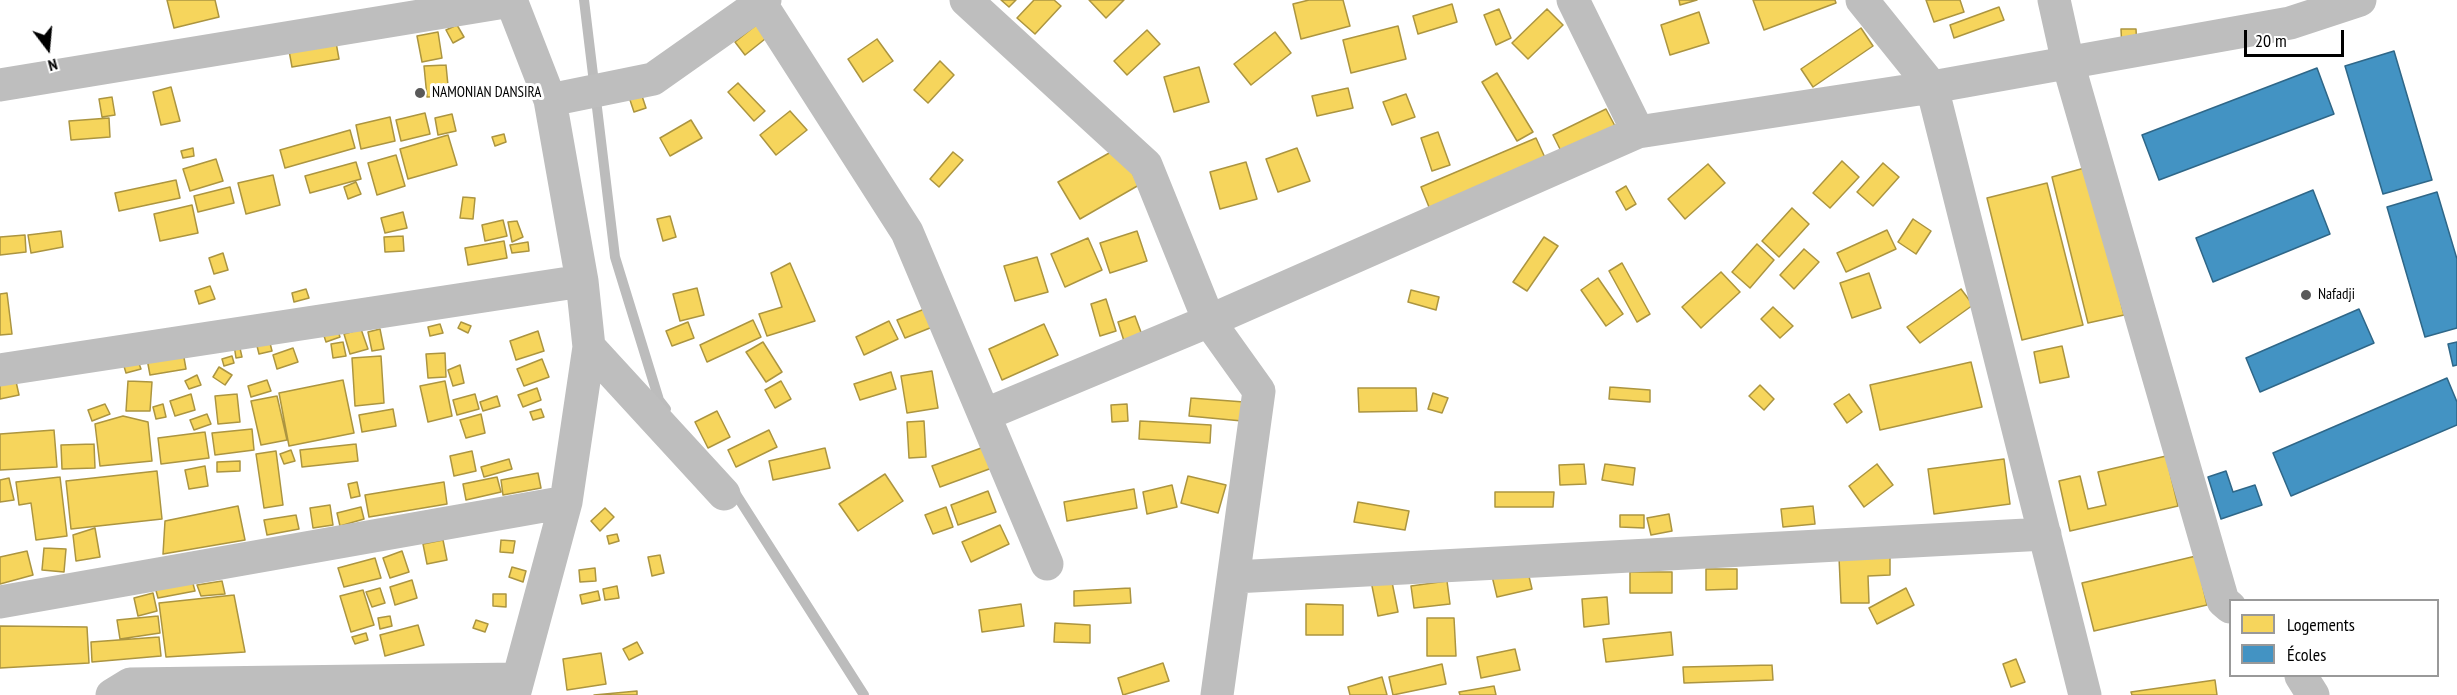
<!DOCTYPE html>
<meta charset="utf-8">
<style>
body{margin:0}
#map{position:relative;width:2457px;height:695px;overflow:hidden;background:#fff;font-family:"PT Sans Narrow",sans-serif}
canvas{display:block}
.legend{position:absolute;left:2229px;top:599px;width:210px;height:78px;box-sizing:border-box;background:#fff;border:2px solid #999;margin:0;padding:8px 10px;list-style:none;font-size:18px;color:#000}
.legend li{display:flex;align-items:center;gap:12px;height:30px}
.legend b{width:30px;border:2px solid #999}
.north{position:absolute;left:18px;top:18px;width:60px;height:60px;-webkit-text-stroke:4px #fff;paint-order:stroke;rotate:164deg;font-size:16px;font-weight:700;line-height:24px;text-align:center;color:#000}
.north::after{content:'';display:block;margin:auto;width:21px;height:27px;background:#000;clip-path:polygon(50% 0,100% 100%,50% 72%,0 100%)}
.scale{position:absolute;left:2244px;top:30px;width:100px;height:27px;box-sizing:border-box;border:3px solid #000;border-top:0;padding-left:8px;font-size:18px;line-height:21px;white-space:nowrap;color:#000;-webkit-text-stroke:4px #fff;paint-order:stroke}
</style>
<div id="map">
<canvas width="2457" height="695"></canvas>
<ul class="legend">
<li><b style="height:16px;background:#f6d55c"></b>Logements</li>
<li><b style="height:16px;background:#4393c3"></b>Écoles</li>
</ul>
<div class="north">N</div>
<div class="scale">20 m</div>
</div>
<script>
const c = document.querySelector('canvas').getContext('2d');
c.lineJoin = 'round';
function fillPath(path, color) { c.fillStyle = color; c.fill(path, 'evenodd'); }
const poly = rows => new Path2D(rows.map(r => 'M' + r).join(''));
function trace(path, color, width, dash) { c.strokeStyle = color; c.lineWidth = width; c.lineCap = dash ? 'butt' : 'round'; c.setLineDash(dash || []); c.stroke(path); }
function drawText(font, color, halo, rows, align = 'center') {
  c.font = font + ' "PT Sans Narrow",sans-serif'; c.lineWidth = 6; c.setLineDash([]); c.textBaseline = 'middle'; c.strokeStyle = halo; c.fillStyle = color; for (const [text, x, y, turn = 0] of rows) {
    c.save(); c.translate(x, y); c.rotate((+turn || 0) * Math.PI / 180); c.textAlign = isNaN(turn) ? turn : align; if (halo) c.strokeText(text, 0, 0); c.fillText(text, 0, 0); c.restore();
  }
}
const homes = poly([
 [167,0,215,0,219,17,174,28,167,0],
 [1001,0,1016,0,1009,7,1001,0],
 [1034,0,1054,0,1061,6,1035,34,1017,18,1034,0],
 [1089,0,1124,0,1106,18,1089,0],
 [1309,0,1343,0,1350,26,1301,39,1293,4,1309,0],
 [1679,0,1697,0,1680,5,1679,0],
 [1753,0,1835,0,1836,3,1764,30,1753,0],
 [1926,0,1960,0,1964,12,1934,22,1926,0],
 [1452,4,1457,22,1418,34,1413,16,1452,4],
 [1999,7,2004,20,1954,38,1950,25,1999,7],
 [1499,9,1511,38,1496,45,1484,15,1499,9],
 [1547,9,1563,25,1528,59,1512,43,1547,9],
 [1699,12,1709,43,1670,55,1661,25,1699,12],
 [760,22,770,35,745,55,735,42,760,22],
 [457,25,464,37,453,43,446,30,457,25],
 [1398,26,1406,59,1351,73,1343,40,1398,26],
 [1861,28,1873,46,1813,87,1801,69,1861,28],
 [2121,29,2136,29,2137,48,2122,49,2121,29],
 [1147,30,1160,44,1127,75,1114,61,1147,30],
 [438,32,442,58,422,62,417,36,438,32],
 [1275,32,1291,53,1251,85,1234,64,1275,32],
 [335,37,339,59,292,67,288,45,335,37],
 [877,39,893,61,863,82,848,59,877,39],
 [940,61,954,75,928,103,914,90,940,61],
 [446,65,449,96,427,97,424,66,446,65],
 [1199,67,1209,102,1174,112,1164,77,1199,67],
 [1497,73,1533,132,1517,141,1482,82,1497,73],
 [738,83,765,111,754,121,728,92,738,83],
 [171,87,180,121,161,125,153,92,171,87],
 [1348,88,1353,108,1317,116,1312,96,1348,88],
 [641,93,646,108,634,112,629,97,641,93],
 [1406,94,1415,117,1392,125,1383,102,1406,94],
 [112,97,115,115,102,117,99,99,112,97],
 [1606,109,1615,126,1562,153,1553,135,1606,109],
 [790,111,807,130,776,155,760,135,790,111],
 [425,113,430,134,401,141,396,120,425,113],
 [452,114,456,131,438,135,435,118,452,114],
 [390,117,395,141,361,149,356,125,390,117],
 [109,118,110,137,71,140,69,121,109,118],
 [691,120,702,138,670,156,660,138,691,120],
 [350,130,355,148,285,168,280,150,350,130],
 [1438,132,1450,165,1432,171,1421,138,1438,132],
 [504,134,506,142,495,146,492,137,504,134],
 [448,135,457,165,408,179,400,149,448,135],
 [1536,138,1547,162,1431,212,1421,187,1536,138],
 [193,148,194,156,183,158,181,151,193,148],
 [1118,148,1139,185,1080,219,1058,182,1118,148],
 [1297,148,1310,181,1278,192,1266,159,1297,148],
 [953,152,963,160,939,187,930,179,953,152],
 [396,155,405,186,377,195,368,163,396,155],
 [216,159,223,181,190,191,183,169,216,159],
 [1842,161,1859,177,1830,208,1813,193,1842,161],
 [356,162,361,179,310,193,305,176,356,162],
 [1246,162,1257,199,1220,209,1210,172,1246,162],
 [1883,163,1899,177,1873,206,1857,192,1883,163],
 [1708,164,1725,183,1685,219,1668,199,1708,164],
 [2088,167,2124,315,2088,323,2052,177,2088,167],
 [273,175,280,205,246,214,238,183,273,175],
 [176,180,180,198,119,211,115,193,176,180],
 [356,182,361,194,348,199,344,187,356,182],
 [2047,183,2083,325,2022,340,1987,198,2047,183],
 [1626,186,1636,204,1626,210,1616,192,1626,186],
 [230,187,234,203,198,212,194,196,230,187],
 [463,197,475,198,473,219,460,218,463,197],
 [192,205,198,233,160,241,154,214,192,205],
 [1792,208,1809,224,1779,257,1762,241,1792,208],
 [403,212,407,228,385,233,381,218,403,212],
 [670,216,676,237,663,241,657,219,670,216],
 [1913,219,1931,231,1916,254,1898,242,1913,219],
 [503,220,507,236,485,241,482,225,503,220],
 [517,221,523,237,512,242,508,222,517,221],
 [1887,230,1896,249,1846,272,1837,253,1887,230],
 [61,231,63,247,31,253,28,235,61,231],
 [1137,231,1147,261,1110,273,1100,243,1137,231],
 [25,235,26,252,0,255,0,237,25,235],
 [403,236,404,251,385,252,384,237,403,236],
 [1544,237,1558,246,1527,291,1513,282,1544,237],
 [1088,238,1102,270,1065,287,1051,254,1088,238],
 [504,241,507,258,468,265,465,248,504,241],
 [528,242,529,251,512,253,510,245,528,242],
 [1757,244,1774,260,1750,288,1732,272,1757,244],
 [1804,249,1819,262,1794,289,1780,275,1804,249],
 [223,253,228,270,214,274,209,258,223,253],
 [1037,257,1048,292,1015,301,1004,266,1037,257],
 [790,263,815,321,767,336,759,314,782,307,771,273,790,263],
 [1622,263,1650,314,1637,322,1609,271,1622,263],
 [1721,272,1740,292,1701,328,1682,307,1721,272],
 [1869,273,1881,308,1852,318,1840,283,1869,273],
 [1598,278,1623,314,1606,326,1581,290,1598,278],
 [210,286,215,299,199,304,195,291,210,286],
 [697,288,704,315,680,321,673,294,697,288],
 [306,289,309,298,294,302,292,293,306,289],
 [1961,289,1973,305,1920,343,1907,327,1961,289],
 [1411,290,1439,297,1436,310,1408,302,1411,290],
 [7,293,12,334,0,335,0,294,7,293],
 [1106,299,1116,331,1100,336,1091,304,1106,299],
 [932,306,940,324,905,338,897,320,932,306],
 [1773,307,1793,326,1780,338,1761,319,1773,307],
 [1135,316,1142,335,1124,341,1118,322,1135,316],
 [753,320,761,337,707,362,700,345,753,320],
 [889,321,898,339,864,355,856,337,889,321],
 [461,322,471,326,468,333,458,328,461,322],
 [688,322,694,338,672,346,666,331,688,322],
 [440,324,443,333,430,336,428,327,440,324],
 [1044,324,1058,355,1002,380,989,349,1044,324],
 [336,325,340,337,326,342,322,330,336,325],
 [361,329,368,349,350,354,344,334,361,329],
 [380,329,384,349,372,351,368,332,380,329],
 [538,331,544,351,516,360,510,341,538,331],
 [269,339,272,351,259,354,256,342,269,339],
 [343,342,346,356,333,358,331,344,343,342],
 [763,342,782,372,766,382,746,352,763,342],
 [239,344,242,357,236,358,234,345,239,344],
 [2062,346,2069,377,2040,383,2034,352,2062,346],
 [293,348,298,362,277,369,273,355,293,348],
 [183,352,186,369,150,375,147,359,183,352],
 [445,353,446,377,428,378,426,354,445,353],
 [232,356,234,363,224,366,222,359,232,356],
 [381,356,384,403,355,406,352,358,381,356],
 [137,358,141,369,126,373,123,363,137,358],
 [542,359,549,377,524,386,517,369,542,359],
 [1971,362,1982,407,1880,430,1870,385,1971,362],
 [460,365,464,383,453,386,448,370,460,365],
 [219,367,232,375,225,385,213,377,219,367],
 [932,371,938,408,907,413,901,376,932,371],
 [891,372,896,389,860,400,854,384,891,372],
 [197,375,201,385,189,389,185,381,197,375],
 [15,377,19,395,0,399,0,380,15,377],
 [267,380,271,391,251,397,248,386,267,380],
 [343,380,354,433,289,446,279,393,343,380],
 [128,381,152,382,150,411,126,411,128,381],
 [445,381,452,416,428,422,420,386,445,381],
 [781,381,791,399,775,408,765,390,781,381],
 [1760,385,1774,399,1764,410,1749,396,1760,385],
 [1610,387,1650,390,1650,402,1609,399,1610,387],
 [537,388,541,400,523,407,518,395,537,388],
 [1358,388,1416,388,1417,411,1359,412,1358,388],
 [1433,393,1448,398,1442,413,1428,409,1433,393],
 [191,394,195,410,175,416,170,401,191,394],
 [237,394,240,422,218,424,215,396,237,394],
 [475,394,479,409,457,415,453,400,475,394],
 [1849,394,1862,412,1847,423,1834,404,1849,394],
 [277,396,287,440,261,445,251,401,277,396],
 [497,396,500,406,483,411,480,402,497,396],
 [1191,398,1244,402,1242,421,1189,416,1191,398],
 [105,404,110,414,92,421,88,410,105,404],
 [163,404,166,417,156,419,153,407,163,404],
 [1127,404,1128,421,1112,422,1111,405,1127,404],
 [393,409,396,426,362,432,359,415,393,409],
 [541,409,544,417,533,420,530,412,541,409],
 [717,411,730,437,708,448,695,422,717,411],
 [207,414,211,424,194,430,190,420,207,414],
 [481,414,485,433,466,438,460,420,481,414],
 [123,416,148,422,152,461,100,466,95,424,123,416],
 [924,421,926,457,909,458,907,422,924,421],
 [1140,421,1211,425,1210,443,1139,439,1140,421],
 [252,429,254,450,215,455,212,433,252,429],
 [54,430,57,467,0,470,0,434,54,430],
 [769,430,777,447,736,467,728,450,769,430],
 [205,432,209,458,161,464,158,438,205,432],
 [94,444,95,468,62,469,61,445,94,444],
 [356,444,358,461,302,467,300,450,356,444],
 [984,447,992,468,940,487,932,466,984,447],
 [825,448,830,468,773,480,769,461,825,448],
 [291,450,295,461,284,464,280,454,291,450],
 [276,451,283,505,264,508,256,454,276,451],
 [472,451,476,471,454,476,450,456,472,451],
 [2166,456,2178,506,2070,531,2059,481,2080,476,2088,509,2106,505,2098,472,2166,456],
 [509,459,512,469,484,477,481,467,509,459],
 [2004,459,2010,504,1934,514,1928,469,2004,459],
 [240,461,240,471,217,472,217,462,240,461],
 [1584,464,1586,484,1560,485,1559,465,1584,464],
 [1605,464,1635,468,1633,485,1602,480,1605,464],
 [1877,464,1893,485,1864,507,1849,486,1877,464],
 [205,466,208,486,189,489,185,470,205,466],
 [157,471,162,519,71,529,66,481,157,471],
 [538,473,541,488,503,495,501,480,538,473],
 [885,474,903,501,858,531,839,504,885,474],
 [1188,476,1226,485,1218,513,1181,503,1188,476],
 [60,477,67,536,36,540,31,503,19,505,16,482,60,477],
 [497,477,501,492,466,500,463,484,497,477],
 [9,478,14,500,0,502,0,480,9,478],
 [357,482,360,496,351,498,348,484,357,482],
 [444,482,447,504,369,517,365,495,444,482],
 [1172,485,1177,507,1147,514,1143,492,1172,485],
 [1134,489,1137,508,1067,521,1064,502,1134,489],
 [988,491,996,512,958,525,951,505,988,491],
 [1495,492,1554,492,1553,507,1495,507,1495,492],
 [1358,502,1409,511,1405,530,1354,522,1358,502],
 [330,505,333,525,313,528,310,508,330,505],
 [238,506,245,540,163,554,165,521,238,506],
 [1813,506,1815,524,1783,527,1781,509,1813,506],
 [361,507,364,519,340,526,337,513,361,507],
 [946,507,953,527,933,534,925,515,946,507],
 [605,508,614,517,600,531,591,521,605,508],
 [1669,514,1672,531,1651,535,1647,518,1669,514],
 [296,515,299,529,267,535,264,520,296,515],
 [1620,515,1644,515,1644,528,1620,527,1620,515],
 [1000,525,1009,544,971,562,962,542,1000,525],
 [95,528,100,557,76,561,73,535,95,528],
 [617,534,619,541,609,544,607,536,617,534],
 [443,540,447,560,427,564,423,544,443,540],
 [501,540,515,541,513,553,500,552,501,540],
 [44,548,66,549,64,572,42,570,44,548],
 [27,551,33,575,0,584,0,557,27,551],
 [402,551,409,572,390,578,383,558,402,551],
 [660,555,664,573,652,576,648,557,660,555],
 [1890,556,1890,575,1868,576,1869,603,1841,603,1839,557,1890,556],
 [2196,556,2207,605,2094,631,2082,583,2196,556],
 [375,558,381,578,344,587,338,568,375,558],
 [512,567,526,571,523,582,509,577,512,567],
 [595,568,596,581,580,582,579,570,595,568],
 [1527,568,1532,589,1497,597,1492,576,1527,568],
 [1706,569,1737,569,1737,589,1706,590,1706,569],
 [1630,572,1672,572,1672,593,1630,593,1630,572],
 [1391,577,1398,612,1378,616,1371,581,1391,577],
 [192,580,195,591,158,598,155,587,192,580],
 [412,580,417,598,395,605,390,587,412,580],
 [222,581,225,594,201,596,197,585,222,581],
 [1447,581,1450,604,1414,608,1411,586,1447,581],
 [617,586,619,598,605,600,603,589,617,586],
 [380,588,385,603,372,607,366,592,380,588],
 [1130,588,1131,603,1074,606,1074,591,1130,588],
 [1906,588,1914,605,1877,624,1869,608,1906,588],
 [363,590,374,625,351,632,340,596,363,590],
 [598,591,600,600,582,604,580,595,598,591],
 [153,593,157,611,138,616,134,598,153,593],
 [493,594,506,594,506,607,493,606,493,594],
 [234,595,245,652,166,657,159,603,234,595],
 [1607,597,1609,624,1584,627,1582,599,1607,597],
 [1021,604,1024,626,982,632,979,610,1021,604],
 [1306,604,1343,605,1343,635,1306,635,1306,604],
 [158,616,160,633,120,639,117,620,158,616],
 [390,616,392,626,380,629,378,618,390,616],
 [1427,618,1454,618,1456,656,1427,656,1427,618],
 [476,620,488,624,485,632,473,628,476,620],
 [1055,623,1090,625,1090,643,1054,642,1055,623],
 [418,625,424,645,385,656,380,635,418,625],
 [0,626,87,627,89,663,0,668,0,626],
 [1671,632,1673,655,1606,662,1603,639,1671,632],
 [366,633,368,640,355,644,352,637,366,633],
 [159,637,161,656,92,662,91,642,159,637],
 [637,642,643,653,629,660,623,649,637,642],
 [1515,649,1520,670,1481,678,1477,657,1515,649],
 [601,653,606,684,567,690,563,659,601,653],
 [2016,659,2025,682,2011,687,2003,664,2016,659],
 [1163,663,1169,681,1123,695,1118,678,1163,663],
 [1442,664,1446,684,1393,695,1389,677,1442,664],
 [1772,665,1773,680,1684,683,1683,667,1772,665],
 [1382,677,1387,695,1350,695,1348,687,1382,677],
 [2215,680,2217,695,2132,695,2131,692,2215,680],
 [1494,686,1496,695,1460,695,1459,692,1494,686],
 [637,691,637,695,594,695,637,691]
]);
fillPath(homes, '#f6d55c');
trace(homes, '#ac9540', 1.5);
const schools = poly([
 [2394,51,2432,180,2383,194,2345,66,2394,51],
 [2317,68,2334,114,2159,180,2142,135,2317,68],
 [2313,190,2330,234,2213,282,2196,238,2313,190],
 [2437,192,2457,259,2457,328,2425,337,2387,207,2437,192],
 [2359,309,2374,343,2260,392,2246,358,2359,309],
 [2457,342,2457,365,2453,366,2448,344,2457,342],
 [2447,378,2457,402,2457,425,2291,496,2273,453,2447,378],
 [2226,471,2233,492,2255,485,2262,505,2221,519,2208,477,2226,471]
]);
fillPath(schools, '#4393c3');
trace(schools, '#2f6788', 1.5);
trace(poly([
 [584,0,615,257,659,400,666,409],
 [732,488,864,695]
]), '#bcbcbc', 10);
trace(poly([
 [511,0,550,100,582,281,589,347,566,502,514,695],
 [966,0,1146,165,1209,321,1259,391,1217,695],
 [1573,0,1638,132],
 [1862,0,1932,87,2085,695],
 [2054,0,2068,63,2223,601,2230,607],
 [761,4,907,232,1047,564],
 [0,85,511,1],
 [550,100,653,79,765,0],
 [589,347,724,494],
 [0,370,582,281],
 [984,415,1209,321,1638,132,1932,87,2290,23,2360,0],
 [1234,577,2045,534],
 [0,602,566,502],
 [2301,676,2313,695],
 [112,695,130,684,518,679]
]), '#bebebe', 33);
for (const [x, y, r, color] of [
 [420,93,6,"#595959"],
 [2306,295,6,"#595959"]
]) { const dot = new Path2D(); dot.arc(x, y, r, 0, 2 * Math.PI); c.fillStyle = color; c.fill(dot); trace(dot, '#fff', 2); }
drawText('15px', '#000', '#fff', [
 ["NAMONIAN DANSIRA",432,93],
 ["Nafadji",2318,295]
], 'left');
</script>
